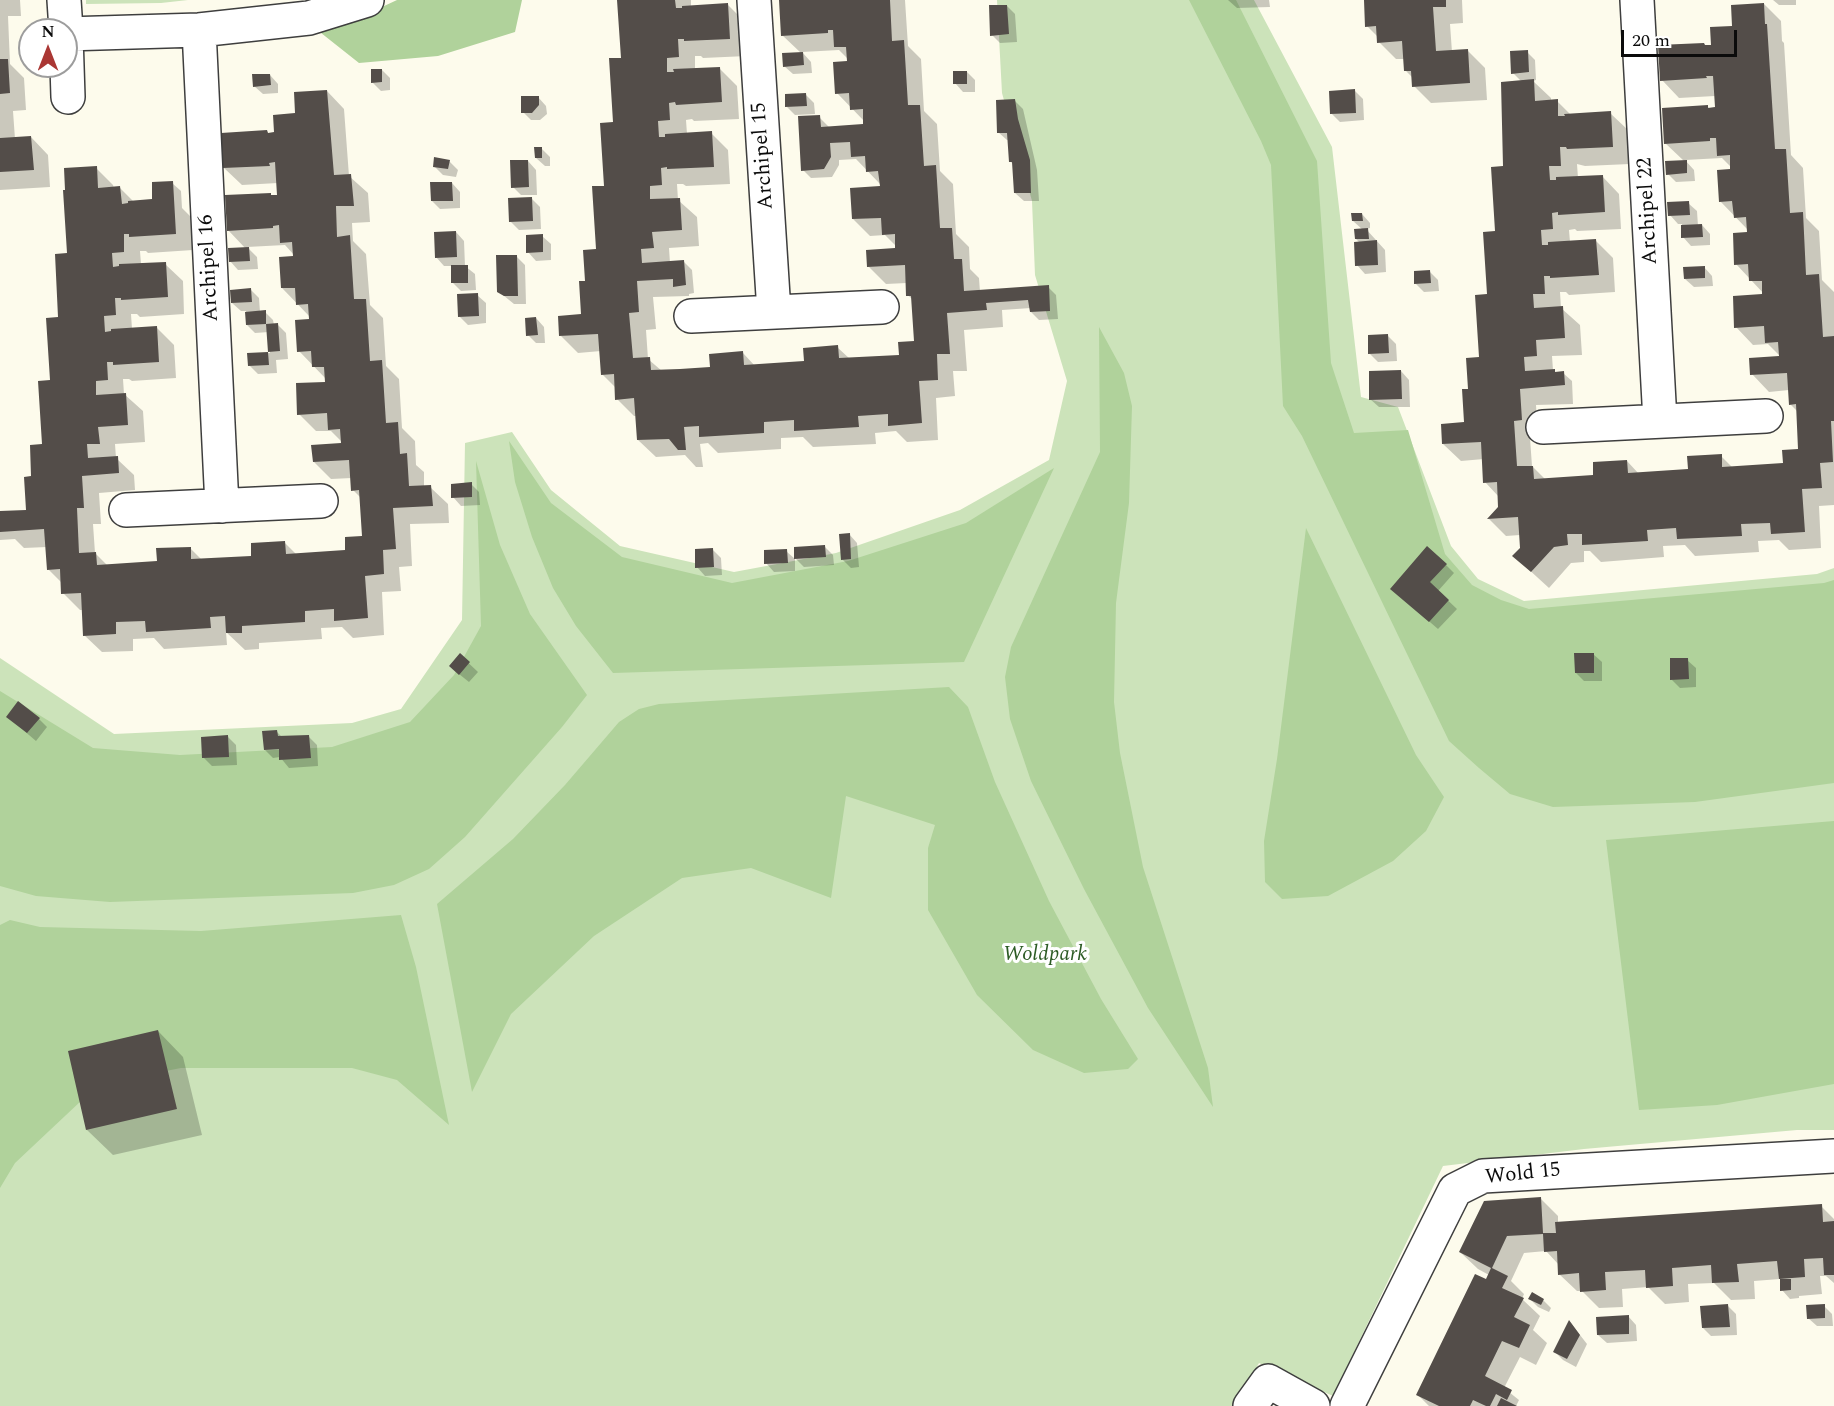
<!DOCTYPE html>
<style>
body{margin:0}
#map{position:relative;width:1834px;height:1406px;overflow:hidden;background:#fdfbec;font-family:Spectral,serif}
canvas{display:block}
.north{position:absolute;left:18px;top:18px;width:60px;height:60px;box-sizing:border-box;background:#fff;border:2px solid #9d9d9d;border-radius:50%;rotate:0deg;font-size:16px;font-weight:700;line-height:24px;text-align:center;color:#0b0b0b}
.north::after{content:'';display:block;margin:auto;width:21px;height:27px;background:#aa3734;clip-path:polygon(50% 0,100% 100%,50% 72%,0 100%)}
.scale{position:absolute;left:1621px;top:30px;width:116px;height:27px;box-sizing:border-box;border:3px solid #0b0b0b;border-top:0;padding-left:8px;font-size:18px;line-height:21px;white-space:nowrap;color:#0b0b0b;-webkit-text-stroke:4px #fff;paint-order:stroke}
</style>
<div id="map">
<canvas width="1834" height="1406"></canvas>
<div class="north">N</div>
<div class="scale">20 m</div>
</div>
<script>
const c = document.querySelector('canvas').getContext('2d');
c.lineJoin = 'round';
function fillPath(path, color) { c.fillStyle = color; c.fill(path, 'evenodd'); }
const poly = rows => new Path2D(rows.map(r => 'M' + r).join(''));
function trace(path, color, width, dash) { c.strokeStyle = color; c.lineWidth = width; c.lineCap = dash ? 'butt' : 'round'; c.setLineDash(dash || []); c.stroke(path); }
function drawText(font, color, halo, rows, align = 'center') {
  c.font = font + ' Spectral,serif'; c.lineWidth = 6; c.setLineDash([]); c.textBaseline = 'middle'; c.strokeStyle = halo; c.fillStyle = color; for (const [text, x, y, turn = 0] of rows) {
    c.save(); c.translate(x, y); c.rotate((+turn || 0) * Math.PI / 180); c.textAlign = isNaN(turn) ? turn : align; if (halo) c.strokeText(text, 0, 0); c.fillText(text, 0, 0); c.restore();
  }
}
fillPath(poly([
 [86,0,188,0,161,3,86,4],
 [997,0,1254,0,1332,147,1361,397,1398,407,1451,546,1478,579,1524,601,1817,574,1834,568,1834,1130,1797,1130,1584,1149,1443,1166,1333,1396,1259,1363,1234,1406,0,1406,0,658,114,734,352,723,401,709,462,620,465,443,512,432,551,490,620,546,734,572,836,553,960,510,1049,460,1067,381,1035,275,1032,201,1002,93]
]), '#cce3ba');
fillPath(poly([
 [397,0,522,0,515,32,438,56,359,63,311,25,382,7],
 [1189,0,1236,0,1317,161,1331,363,1354,433,1408,430,1445,554,1472,585,1501,600,1529,609,1824,583,1834,580,1834,783,1695,802,1553,807,1510,794,1479,768,1449,741,1302,436,1283,406,1271,165,1261,141],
 [1099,327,1124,373,1132,406,1129,503,1116,603,1114,702,1120,753,1143,867,1208,1068,1213,1107,1148,1008,1084,889,1031,781,1010,719,1005,677,1011,647,1100,452],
 [509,441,551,503,622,557,732,583,848,561,966,523,1054,468,964,662,613,673,576,626,553,588,532,537,515,482],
 [476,461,500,545,530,614,587,695,562,727,465,837,429,869,394,885,353,893,110,902,36,896,0,886,0,691,93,748,180,755,332,747,410,722,454,675,481,626],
 [1306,528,1416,755,1444,797,1426,831,1393,861,1328,896,1282,899,1265,882,1264,841,1277,759],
 [949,687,968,707,995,782,1049,901,1101,999,1138,1059,1128,1069,1084,1073,1033,1050,977,995,928,910,928,848,935,825,846,796,831,898,751,868,682,878,594,936,511,1014,472,1092,437,904,513,839,565,785,619,722,639,709,659,704],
 [1834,821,1834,1084,1717,1105,1639,1110,1606,840],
 [401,915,416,967,449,1125,397,1080,352,1068,181,1068,99,1084,15,1163,0,1188,0,925,10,920,40,927,201,931]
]), '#b0d29b');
fillPath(poly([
 [0,0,20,0,21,16,8,16,10,64,24,78,26,110,13,111,15,139,31,137,48,155,50,187,0,190],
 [618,0,691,0,691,7,728,5,745,22,747,56,703,58,701,56,695,56,695,70,719,68,737,86,739,119,694,121,692,119,686,120,687,134,711,133,728,150,730,184,686,186,683,184,677,184,678,200,697,217,699,246,669,248,670,263,684,262,692,270,694,293,689,294,689,296,653,297,656,329,646,330,648,359,662,371,711,368,743,353,755,366,806,362,837,347,850,359,900,356,916,342,913,300,908,295,907,283,886,284,868,266,899,249,885,235,870,236,853,219,881,187,881,185,856,159,839,160,839,165,832,177,811,178,803,170,819,117,830,128,865,125,865,122,837,93,849,60,839,50,802,52,811,62,812,73,793,74,784,66,801,53,782,35,807,0,905,0,908,46,921,59,924,111,937,124,940,171,953,184,956,234,969,247,970,269,979,278,980,292,1048,287,1056,295,1058,319,1039,320,1031,312,1031,308,1002,310,1003,327,964,330,967,371,953,371,955,396,936,398,938,440,907,442,896,431,875,433,876,444,813,447,803,437,781,438,781,449,718,453,708,443,700,444,703,467,696,467,685,455,656,457,638,440,637,416,634,416,617,399,616,388,602,374,601,351,578,353,561,336,583,316,587,282,597,250,622,59],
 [1228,0,1269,0,1270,7,1237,8],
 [1365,0,1462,0,1463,23,1450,24,1452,52,1468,51,1485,68,1487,100,1431,103,1414,86,1413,78,1406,71,1405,59,1396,59,1379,42,1378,37,1367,26],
 [1773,0,1796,0,1796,5,1779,5],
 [1764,4,1781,21,1782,41,1784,43,1791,155,1803,168,1806,218,1819,231,1822,280,1834,292,1834,505,1819,506,1821,548,1789,550,1779,540,1758,541,1759,552,1695,556,1685,545,1663,546,1664,557,1601,562,1590,551,1584,551,1584,562,1571,563,1549,588,1514,556,1521,548,1520,535,1506,536,1489,519,1500,508,1499,497,1485,482,1484,459,1461,461,1443,444,1466,424,1470,390,1480,358,1505,168,1521,81,1513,73,1527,52,1535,60,1536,80,1533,81,1551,98,1551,101,1557,101,1571,115,1610,113,1628,130,1630,164,1585,166,1577,164,1578,178,1602,176,1619,194,1621,229,1577,231,1575,229,1569,230,1570,242,1596,241,1613,258,1615,292,1569,295,1566,292,1560,292,1561,308,1580,325,1582,355,1552,356,1553,370,1557,373,1563,373,1572,381,1573,404,1536,405,1538,437,1530,438,1532,466,1545,479,1595,476,1627,461,1639,474,1690,470,1721,456,1733,468,1784,464,1800,450,1798,412,1790,404,1789,390,1769,392,1752,374,1781,357,1768,344,1753,345,1736,327,1765,295,1736,264,1748,230,1720,201,1734,170,1722,158,1685,160,1694,170,1695,181,1676,182,1668,174,1684,161,1665,143,1708,107,1710,109,1716,109,1715,96,1679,98,1662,80,1706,47,1712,46],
 [1007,6,1015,14,1017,42,1000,43,992,35],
 [382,70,390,78,390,90,381,91,372,82],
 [967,72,975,80,975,92,963,92,955,83],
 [270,75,278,84,278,93,263,94,254,86],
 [327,91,344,109,349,176,368,193,370,222,352,223,353,241,366,254,370,305,383,318,386,366,399,379,402,428,415,441,416,465,424,472,424,487,430,487,448,504,449,523,410,524,412,566,399,567,401,591,382,592,384,635,353,638,342,627,321,628,322,639,259,643,259,649,245,650,226,632,227,645,164,649,154,638,133,639,133,651,102,652,84,635,83,610,80,610,63,593,62,583,48,569,47,547,24,548,15,539,0,540,0,513,28,511,33,477,43,446,68,254,96,168,113,185,114,188,120,188,134,202,154,201,172,183,181,191,182,208,191,217,193,250,148,253,146,251,140,251,141,264,165,264,183,281,184,314,140,317,137,314,131,314,132,329,157,328,174,345,176,378,132,381,129,379,123,379,124,394,143,411,145,442,115,444,116,458,134,475,135,490,99,493,101,524,93,524,95,553,108,566,158,563,190,548,202,560,253,557,284,542,297,555,347,552,363,538,361,498,353,490,352,478,331,479,314,462,344,444,331,431,316,431,299,414,327,383,327,380,299,351,310,317,282,288,294,255,285,245,247,247,257,257,258,269,238,270,230,261,246,249,228,230,273,197,279,196,278,183,242,185,224,168,267,132,269,134,275,133],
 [1355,91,1363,99,1364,120,1340,122,1331,113],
 [806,95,814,103,815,114,795,115,787,107],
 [538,97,546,106,547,114,540,120,531,120,523,112],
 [1014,100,1023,109,1037,170,1039,201,1024,201,1015,193,1014,165,1010,161,1009,140,1007,140,998,132],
 [541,148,550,157,550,166,545,166,536,158],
 [449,161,458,170,456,177,443,175,434,166],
 [528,161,536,170,537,195,521,195,513,187],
 [452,183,460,192,460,208,440,209,432,201],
 [532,199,540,207,541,229,519,230,510,221],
 [1688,203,1697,211,1698,226,1702,225,1710,234,1710,245,1691,246,1683,237,1682,224,1678,224,1670,215],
 [1362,214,1370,223,1370,228,1366,229,1385,250,1386,272,1365,274,1357,265,1360,243,1356,239,1363,230,1353,221],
 [456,232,464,241,465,266,475,274,476,290,461,291,453,283,453,266,444,266,436,257],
 [542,236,551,244,551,260,536,261,528,252],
 [516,256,525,265,526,304,514,304,498,291],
 [1704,267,1712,276,1713,286,1694,287,1685,279],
 [1430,272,1438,280,1439,291,1424,292,1415,283],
 [251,290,259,298,260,312,265,312,273,320,274,325,278,325,286,333,288,359,276,360,277,373,258,374,249,365,249,355,270,353,269,332,255,333,247,325,246,311,241,311,232,303],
 [477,295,486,303,486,323,468,325,459,316],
 [536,318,544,327,545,343,536,343,528,335],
 [1388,336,1396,344,1397,361,1378,362,1370,354],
 [1401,371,1409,380,1410,407,1379,407,1370,399],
 [471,484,479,492,480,505,461,506,453,497],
 [849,534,857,543,859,567,851,568,842,559],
 [825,547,833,555,834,565,804,567,795,558],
 [713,550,721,558,722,575,705,576,697,567],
 [786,551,795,559,795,571,774,572,766,563],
 [1446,565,1454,573,1438,591,1457,609,1438,629,1401,597],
 [1593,654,1602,662,1602,681,1584,681,1576,673],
 [460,655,478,672,469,682,459,674],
 [1687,660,1696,668,1696,687,1680,688,1672,680],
 [8,717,39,719,47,727,36,741],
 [277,732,282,737,308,736,317,745,318,766,289,768,280,757,273,758,265,750],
 [228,737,236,745,237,765,212,766,203,757],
 [158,1031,183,1057,202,1135,113,1155,87,1130,69,1052],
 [1541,1199,1558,1216,1558,1223,1821,1206,1834,1219,1834,1283,1826,1276,1820,1276,1822,1294,1799,1296,1799,1298,1790,1299,1782,1290,1780,1279,1754,1281,1755,1299,1731,1300,1714,1283,1688,1284,1689,1302,1665,1304,1648,1287,1622,1289,1623,1307,1599,1308,1582,1291,1577,1291,1559,1274,1559,1265,1546,1251,1524,1253,1511,1281,1524,1294,1522,1299,1540,1316,1533,1330,1547,1343,1536,1365,1520,1357,1504,1388,1519,1400,1516,1406,1429,1406,1418,1395,1489,1275,1478,1269,1460,1252],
 [1530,1299,1543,1300,1551,1308,1549,1312,1538,1307],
 [1727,1305,1736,1314,1737,1335,1711,1336,1703,1328],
 [1824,1306,1832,1314,1833,1326,1817,1326,1808,1318],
 [1628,1316,1636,1325,1637,1341,1607,1343,1598,1335],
 [1570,1322,1587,1344,1576,1367,1563,1360,1555,1352]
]), '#0003');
fillPath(poly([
 [617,0,675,0,676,8,682,8,682,6,728,3,730,39,684,41,684,39,678,39,679,57,667,58,667,72,674,72,673,69,720,67,722,102,676,105,675,102,669,103,670,120,658,121,659,137,665,137,665,134,712,131,714,167,667,169,667,167,661,168,662,185,650,186,650,199,680,198,682,230,652,232,654,248,641,249,642,263,684,260,686,285,673,287,673,279,637,281,639,312,629,313,633,358,650,357,651,370,680,369,710,367,709,354,743,351,744,365,804,361,803,348,838,345,839,358,899,355,898,342,914,341,911,296,906,296,905,265,867,267,866,250,895,248,895,234,882,235,881,218,852,219,850,188,880,186,878,171,866,172,865,156,851,157,850,142,830,143,831,157,824,169,801,171,798,116,820,115,821,127,863,124,863,109,850,110,849,93,835,94,833,62,847,61,846,47,834,47,833,30,828,30,828,33,781,36,779,0,890,0,892,41,904,40,908,105,920,105,924,166,936,165,940,228,952,228,954,259,962,259,964,291,1049,285,1050,311,1030,312,1028,300,986,303,987,310,947,313,950,354,937,354,938,380,919,381,922,423,888,426,888,414,858,416,859,427,794,431,794,420,764,422,764,433,699,437,699,426,684,427,686,450,678,450,669,439,637,440,634,398,615,400,614,374,601,375,598,334,559,336,558,316,581,314,579,281,585,281,583,250,596,249,592,186,604,186,600,123,613,122,609,58,621,58],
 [1364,0,1446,0,1446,7,1433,7,1436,51,1468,49,1470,83,1412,87,1411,71,1404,71,1402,41,1377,43,1376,26,1365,27],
 [1764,3,1765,24,1767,24,1775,149,1786,149,1790,213,1803,212,1806,275,1819,274,1823,337,1834,336,1834,421,1831,421,1833,462,1820,463,1822,488,1802,489,1805,532,1771,534,1770,523,1741,524,1742,536,1677,539,1676,528,1647,530,1648,541,1582,545,1582,534,1567,534,1568,545,1554,547,1531,572,1512,556,1520,548,1518,517,1487,519,1498,507,1497,482,1483,483,1481,442,1442,444,1441,424,1464,422,1462,389,1468,389,1466,358,1479,357,1475,295,1487,294,1483,232,1495,231,1491,167,1503,166,1501,82,1534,79,1535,101,1558,99,1558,116,1565,116,1564,114,1611,111,1613,147,1567,149,1566,147,1560,147,1561,166,1549,166,1550,180,1556,180,1556,177,1603,175,1605,212,1558,215,1558,212,1552,213,1553,229,1541,230,1542,245,1548,245,1548,242,1596,239,1599,275,1550,278,1550,276,1544,276,1545,294,1533,294,1534,308,1563,306,1565,338,1536,340,1537,356,1524,357,1525,371,1555,369,1555,372,1564,371,1565,385,1520,389,1522,420,1514,421,1517,466,1533,466,1534,479,1593,475,1593,462,1627,460,1628,473,1688,469,1687,456,1705,455,1722,454,1722,467,1783,463,1782,450,1798,449,1796,404,1789,405,1787,373,1750,375,1749,358,1779,356,1778,342,1765,343,1764,326,1734,328,1733,296,1762,294,1762,281,1749,281,1748,264,1734,265,1733,233,1747,232,1746,217,1734,218,1732,201,1719,202,1717,170,1730,169,1730,155,1717,156,1716,138,1710,138,1710,141,1664,144,1662,108,1708,105,1708,108,1715,107,1713,76,1706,76,1707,78,1660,81,1658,45,1704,43,1705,45,1711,45,1710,27,1732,26,1731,5],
 [989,5,1007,5,1009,34,990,36],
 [1528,50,1529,72,1511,74,1510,51],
 [803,52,804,65,783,67,782,53],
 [0,59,8,59,10,93,0,94],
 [371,69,382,69,382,82,371,83],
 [953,71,967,71,967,84,953,84],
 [252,74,270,74,271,85,253,87],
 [1355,89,1356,113,1330,114,1329,91],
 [327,90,334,175,351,174,354,206,336,206,337,237,350,235,354,299,366,299,370,361,382,360,386,423,398,422,400,454,407,453,409,486,431,485,433,506,393,508,396,549,383,550,384,574,365,576,368,618,334,621,334,609,305,611,305,622,242,626,242,633,226,633,225,616,210,617,211,628,146,632,145,621,116,622,116,634,83,636,81,593,61,594,60,569,47,570,44,529,0,532,0,511,26,510,24,477,31,476,30,445,42,444,38,381,50,380,46,318,58,317,55,254,67,253,63,190,65,190,64,168,97,166,98,188,120,186,122,204,128,203,128,201,152,199,152,182,173,181,176,234,129,237,129,234,124,234,124,252,112,253,113,267,119,266,119,264,166,262,168,297,121,300,121,298,115,298,116,315,104,316,105,332,111,331,111,329,157,326,159,362,113,365,113,362,107,362,108,380,96,381,96,395,126,393,128,425,98,427,100,444,87,444,88,458,118,456,119,473,82,476,84,508,77,508,79,553,96,552,97,565,157,561,156,548,191,547,191,559,251,556,251,543,285,541,286,554,345,550,345,537,362,536,359,490,351,491,349,460,313,462,311,445,341,443,340,429,328,430,327,413,297,415,296,383,325,382,324,367,312,367,311,351,297,352,295,320,309,319,308,304,296,305,295,288,281,288,279,257,293,256,292,242,280,243,279,225,273,226,273,228,227,231,225,195,271,193,271,195,277,195,276,179,275,162,269,163,270,166,223,168,221,133,267,130,268,133,274,132,273,115,295,113,294,92],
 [806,93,807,106,785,107,785,94],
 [521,96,539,96,539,105,532,113,521,113],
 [1015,99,1018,119,1030,160,1031,193,1014,193,1012,162,1009,162,1007,133,997,133,996,100],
 [31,136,34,170,0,172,0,138],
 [534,147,542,147,542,158,535,158],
 [434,157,450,160,448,169,433,167],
 [510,160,528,160,529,187,511,188],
 [1687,160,1687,173,1666,175,1665,161],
 [430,182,452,182,453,201,431,201],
 [532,197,533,221,509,222,508,198],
 [1689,201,1690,215,1668,216,1667,202],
 [1351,213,1362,213,1363,221,1352,221],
 [1702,224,1703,237,1681,238,1681,225],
 [1368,228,1369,239,1355,239,1354,229],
 [456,231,457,257,435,258,434,232],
 [543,234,543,252,526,253,526,235],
 [1377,240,1378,265,1355,266,1354,242],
 [249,247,250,261,229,262,228,248],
 [496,255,517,255,518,296,504,296,497,292],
 [451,265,468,265,468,283,451,283],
 [1705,266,1705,278,1684,279,1683,267],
 [1430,270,1431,283,1414,284,1414,271],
 [251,288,252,302,231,303,230,290],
 [478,293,479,316,458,317,457,294],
 [266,310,266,324,246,325,245,312],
 [536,317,538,335,526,336,525,318],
 [278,323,280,351,268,352,266,324],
 [1388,334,1389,353,1368,354,1368,335],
 [268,352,269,365,248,366,247,353],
 [1401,370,1402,399,1369,400,1369,371],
 [472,482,472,497,451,498,451,484],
 [850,533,851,559,841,560,839,534],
 [825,545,826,557,794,559,794,547],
 [1427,546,1447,564,1430,582,1449,600,1429,622,1390,589],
 [713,548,714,567,695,568,695,549],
 [787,549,788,563,764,564,764,550],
 [460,653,470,662,459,675,449,666],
 [1574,653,1594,653,1594,673,1575,673],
 [1670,658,1688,658,1689,679,1670,680],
 [18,701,40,718,27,733,6,717],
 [277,730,278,736,309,735,311,758,279,760,279,749,264,750,262,731],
 [228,735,229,757,202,758,201,737],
 [158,1030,177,1109,86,1130,68,1051],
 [1541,1197,1543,1233,1556,1233,1555,1222,1822,1204,1823,1222,1834,1221,1834,1275,1824,1275,1823,1258,1804,1259,1805,1277,1779,1279,1777,1261,1737,1264,1739,1282,1712,1283,1711,1265,1672,1268,1673,1286,1646,1288,1645,1270,1605,1272,1606,1290,1580,1292,1579,1273,1558,1275,1557,1251,1544,1252,1543,1234,1507,1236,1492,1268,1508,1276,1502,1288,1524,1298,1514,1317,1530,1325,1519,1348,1502,1341,1485,1376,1512,1390,1507,1400,1496,1394,1490,1406,1486,1406,1473,1400,1470,1406,1439,1406,1416,1395,1475,1274,1486,1279,1491,1268,1459,1252,1484,1201],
 [1780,1279,1791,1279,1791,1290,1780,1291],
 [1532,1292,1544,1299,1541,1305,1528,1299],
 [1728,1304,1730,1327,1702,1328,1700,1306],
 [1825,1304,1825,1318,1807,1319,1806,1305],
 [1629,1315,1629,1334,1597,1335,1596,1317],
 [1569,1320,1580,1335,1567,1359,1553,1352],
 [1501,1398,1517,1406,1497,1406]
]), '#534d49');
const street = poly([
 [64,0,66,30],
 [754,0,774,312],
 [1637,0,1660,421],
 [199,30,222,506],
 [66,34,199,30,309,18,367,0],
 [66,35,68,97],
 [691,316,882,307],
 [1543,427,1766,416],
 [126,510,321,501],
 [1250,1406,1268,1381,1313,1406],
 [1347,1406,1455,1190,1483,1176,1834,1156]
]);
trace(street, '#3e3e3e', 36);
trace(street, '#fff', 33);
drawText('21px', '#0b0b0b', '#fff', [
 ["Archipel 15",764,156,-94],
 ["Archipel 22",1649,211,-93],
 ["Archipel 16",210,268,-93],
 ["Wold 15",1523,1175,-6]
]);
drawText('italic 21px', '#2c5b24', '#fff', [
 ["Woldpark",1045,956]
]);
</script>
